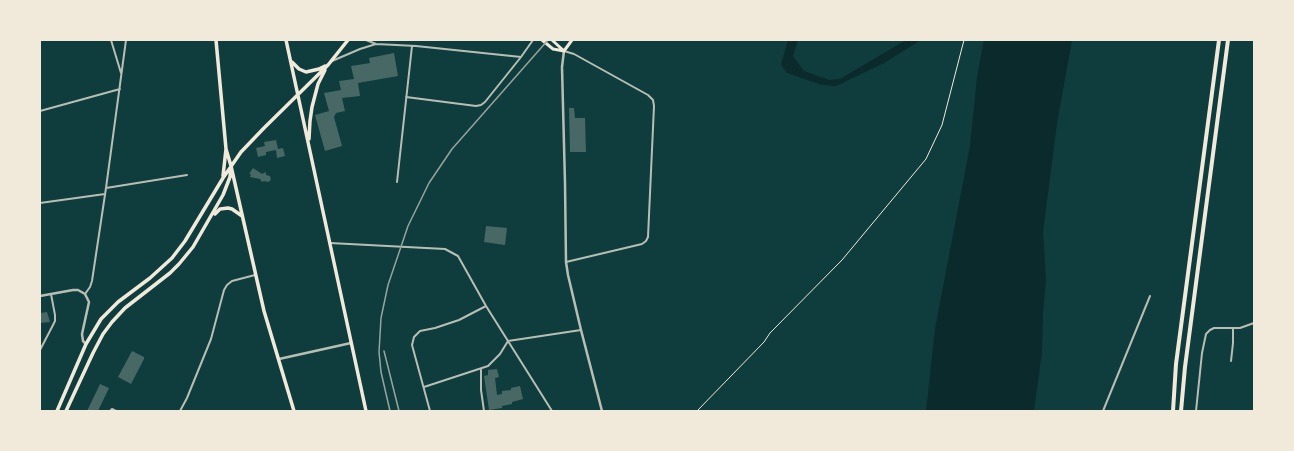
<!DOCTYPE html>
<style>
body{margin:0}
#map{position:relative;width:1294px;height:451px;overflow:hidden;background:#0f3d3e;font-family:"Roboto Serif",serif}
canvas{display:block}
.frame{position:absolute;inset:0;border:41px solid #f1e9da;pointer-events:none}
</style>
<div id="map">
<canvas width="1294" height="451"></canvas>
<div class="frame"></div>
</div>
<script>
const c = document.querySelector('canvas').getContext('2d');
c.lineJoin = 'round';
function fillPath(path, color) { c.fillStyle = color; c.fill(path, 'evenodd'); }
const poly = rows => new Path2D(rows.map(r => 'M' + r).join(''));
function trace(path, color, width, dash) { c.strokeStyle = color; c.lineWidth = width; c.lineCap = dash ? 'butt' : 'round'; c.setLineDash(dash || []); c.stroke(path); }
fillPath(poly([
 [788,40,798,40,793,56,804,71,829,80,840,79,906,40,921,40,884,63,836,86,822,85,787,73,781,65],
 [984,40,1072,40,1057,123,1043,232,1046,279,1043,313,1042,352,1034,411,926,411,935,329,970,146,977,77]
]), '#0a2a2b');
fillPath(poly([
 [394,53,398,76,358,83,360,96,342,98,345,111,336,113,334,117,342,146,325,151,315,115,329,111,324,93,341,90,339,81,354,79,351,66,370,63,369,58],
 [569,108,574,108,575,118,585,118,586,152,570,152],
 [276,140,278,149,283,148,285,156,277,158,276,150,266,152,266,155,258,157,256,148,265,146,264,142],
 [253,168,262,174,266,172,266,175,270,176,271,180,268,182,264,181,262,182,260,179,250,177,251,174,249,174],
 [486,226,507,228,505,245,484,242],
 [47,312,50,322,40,323,40,313],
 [132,351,144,357,144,359,131,384,118,377],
 [497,369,499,377,495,378,497,395,502,394,502,391,511,390,511,388,520,386,523,399,512,402,512,404,502,406,502,408,489,410,484,376,488,375,488,370],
 [100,384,109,388,98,411,87,411]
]), '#486865');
trace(poly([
 [697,411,764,342,770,333,842,260,926,159,942,125,964,40]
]), '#f1e9da', 1);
trace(poly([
 [111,40,121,73],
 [366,40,376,44,416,46,521,57,533,40],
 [564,51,574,54,648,95,653,100,654,106,648,237,646,241,642,244,566,262],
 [332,61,360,49,376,44],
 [406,97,476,106,481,105,485,102,521,57],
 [40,111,120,89],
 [397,182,412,46],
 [106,188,187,175],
 [40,203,105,194],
 [330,243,445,249,458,256,486,306,552,411],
 [85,294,90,287,92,281,106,188,126,40],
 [40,350,52,327,55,321,55,315,51,294],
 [1231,361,1233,343,1233,328],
 [481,369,481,390,484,411],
 [424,387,488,366,500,354,508,341,581,330],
 [110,411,112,409,116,411],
 [180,411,187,398,211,339,224,290,227,285,232,281,255,275],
 [430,411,412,345,414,337,420,331,435,328,459,320,486,306],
 [1103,411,1150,296],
 [1196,411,1202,353,1206,334,1210,330,1214,328,1240,328,1254,323]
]), '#b8beb3', 2);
trace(poly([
 [564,51,562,67,565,183,566,262,568,275,581,330,602,411],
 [40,296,73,290,78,290,85,294,89,302,82,334,83,341,86,344],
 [279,359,351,343]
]), '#b8beb3', 2.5);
trace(poly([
 [542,40,553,49,564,51],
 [552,40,564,51],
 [564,51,572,40]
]), '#f1e9da', 3);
trace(poly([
 [216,40,226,149,223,176],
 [286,40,366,411],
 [292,62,299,69,306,72,319,69,325,66],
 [309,139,310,121,312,107,318,84,325,70],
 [226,149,231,166,264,311,294,411],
 [215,214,220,209,228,208,232,209,242,216],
 [57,411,86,344,101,319,118,302,150,278,172,258,185,241,223,178,241,152,264,128,328,65,348,40],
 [66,411,93,353,103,334,112,322,125,308,170,273,179,264,193,247,223,195,230,177,231,167]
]), '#f1e9da', 3.5);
trace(poly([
 [1173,411,1176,364,1219,40],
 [1181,411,1185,367,1228,40]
]), '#f1e9da', 4);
trace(poly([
 [384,351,399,411],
 [390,411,381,372,379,352,381,318,388,285,408,226,429,183,452,149,548,40]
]), '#97a49c', 1.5);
</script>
